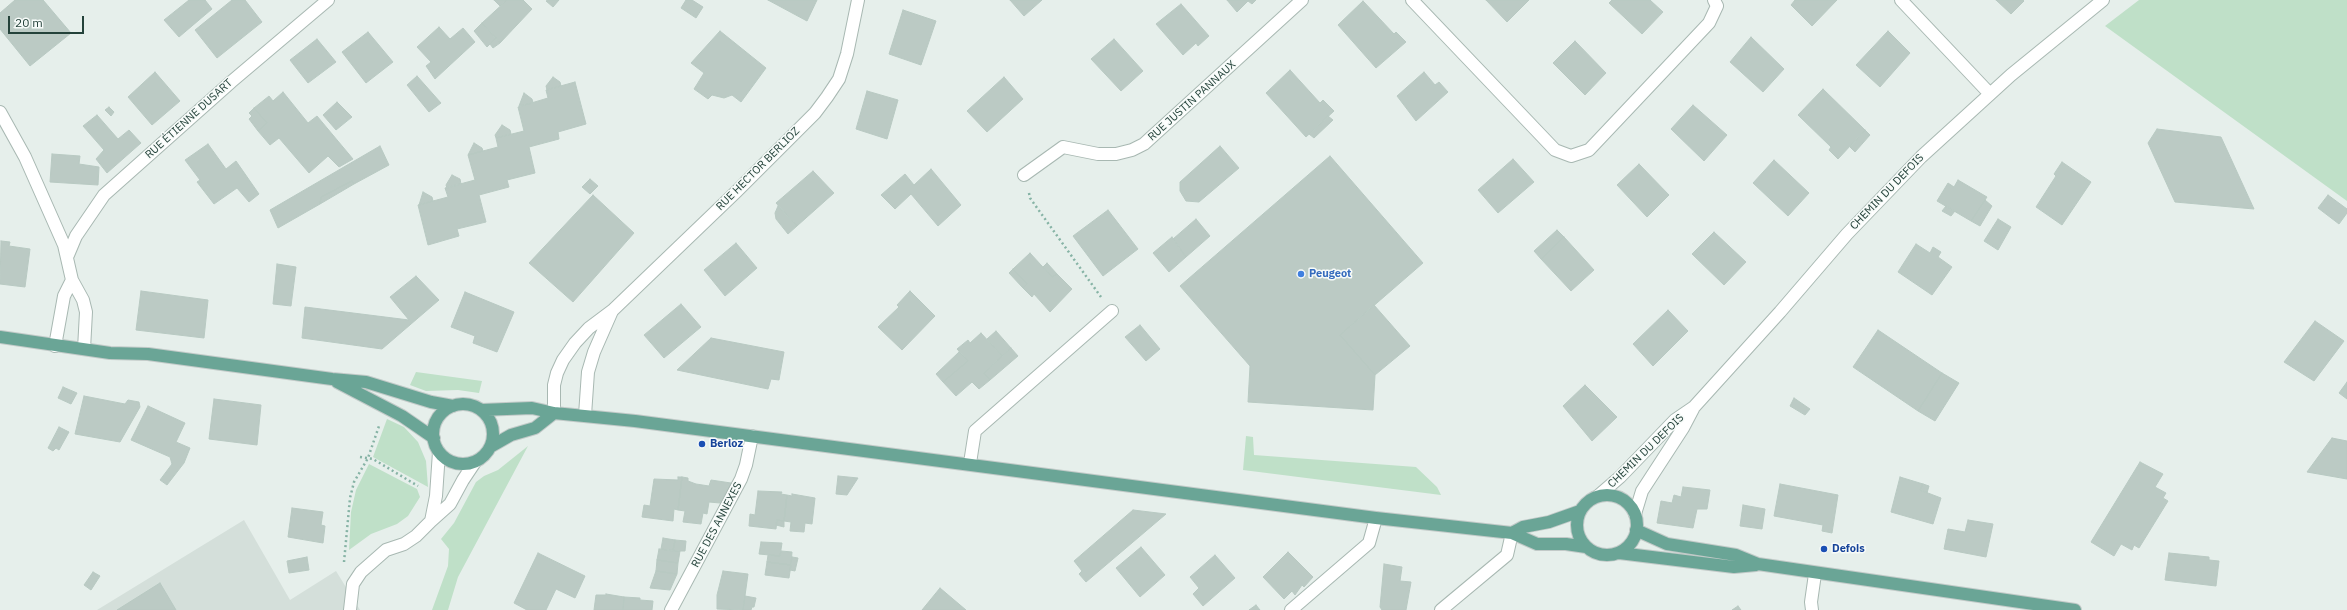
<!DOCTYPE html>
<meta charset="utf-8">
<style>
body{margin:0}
#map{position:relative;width:2347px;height:610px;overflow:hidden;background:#e6efeb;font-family:"IBM Plex Sans",sans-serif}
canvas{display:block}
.scale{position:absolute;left:8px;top:16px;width:76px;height:18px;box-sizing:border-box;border:2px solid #24423a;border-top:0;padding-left:5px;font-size:12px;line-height:14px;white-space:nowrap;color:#24423a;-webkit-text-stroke:3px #f7fbf9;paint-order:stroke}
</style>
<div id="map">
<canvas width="2347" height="610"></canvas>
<div class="scale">20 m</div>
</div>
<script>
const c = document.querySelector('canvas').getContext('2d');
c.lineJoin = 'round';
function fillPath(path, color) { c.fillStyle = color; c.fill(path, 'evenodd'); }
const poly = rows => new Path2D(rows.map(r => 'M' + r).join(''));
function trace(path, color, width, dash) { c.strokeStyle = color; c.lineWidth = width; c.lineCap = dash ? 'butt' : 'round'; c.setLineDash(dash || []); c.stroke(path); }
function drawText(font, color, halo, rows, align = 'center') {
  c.font = font + ' "IBM Plex Sans",sans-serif'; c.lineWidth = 3; c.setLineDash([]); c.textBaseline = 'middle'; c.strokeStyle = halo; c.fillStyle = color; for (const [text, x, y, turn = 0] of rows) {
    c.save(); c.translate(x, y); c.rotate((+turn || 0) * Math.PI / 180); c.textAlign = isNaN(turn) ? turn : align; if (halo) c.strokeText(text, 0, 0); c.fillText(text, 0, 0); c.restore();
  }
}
fillPath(poly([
 [244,520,290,600,336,571,360,610,97,610]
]), '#d4dfda');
fillPath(poly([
 [2139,0,2347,0,2347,201,2105,26],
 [416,372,482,381,479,393,458,390,426,391,410,385],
 [387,419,404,427,418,442,426,461,428,487,373,457],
 [1246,436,1253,437,1254,455,1416,467,1437,487,1441,495,1243,470],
 [528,446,458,577,448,610,432,610,448,566,449,549,441,539,454,523,476,482,484,476,498,470],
 [369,464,417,489,420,497,408,516,397,524,371,534,349,550,351,512,356,490]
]), '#bfe0c8');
const building = poly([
 [15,0,43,0,71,33,30,66,0,29,0,13,15,0],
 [189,0,205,0,212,9,179,37,164,20,189,0],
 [232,0,245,0,262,22,217,58,195,30,232,0],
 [494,0,507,0,500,6,494,0],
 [507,0,523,0,532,9,500,43,482,23,507,0],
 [548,0,559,0,553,7,546,1,548,0],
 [686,0,692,0,703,7,696,18,681,8,686,0],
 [768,0,817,0,807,21,768,0],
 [1010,0,1042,0,1024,16,1010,0],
 [1227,0,1256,0,1252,4,1248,1,1237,12,1227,0],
 [1486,0,1529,0,1507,22,1486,0],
 [1612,0,1650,0,1663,12,1642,34,1609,3,1612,0],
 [1795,0,1837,0,1812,26,1791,5,1795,0],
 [1996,0,2023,0,2024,1,2011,14,1996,0],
 [1363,1,1394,34,1396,32,1406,42,1376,68,1338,25,1363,1],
 [1181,4,1209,36,1198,46,1196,43,1183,55,1156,24,1181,4],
 [903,10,936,21,921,65,889,54,903,10],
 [482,23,496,38,487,47,474,31,482,23],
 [439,27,450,39,463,28,475,42,435,79,426,66,431,62,417,47,439,27],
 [720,31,766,68,741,102,732,95,724,98,712,95,708,99,694,89,704,73,691,63,720,31],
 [1888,31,1910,53,1880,87,1856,65,1888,31],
 [368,32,393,62,366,83,342,52,368,32],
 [1751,37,1784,69,1763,92,1730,62,1751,37],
 [496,38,500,43,493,48,490,44,496,38],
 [317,39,336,62,308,83,290,60,317,39],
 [1114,39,1143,71,1121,91,1091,59,1114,39],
 [1575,41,1606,73,1585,95,1553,63,1575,41],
 [1290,70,1320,103,1323,100,1334,111,1306,137,1266,93,1290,70],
 [155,72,180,101,152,125,128,97,155,72],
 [1424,72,1435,85,1439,82,1448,92,1416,121,1397,96,1424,72],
 [417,76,441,103,429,112,407,85,417,76],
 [553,77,560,82,561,86,547,90,546,86,553,77],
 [1004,77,1023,99,987,132,967,111,1004,77],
 [575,82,586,124,558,132,559,139,529,147,535,173,507,180,509,187,479,195,486,222,457,229,459,236,428,245,418,205,448,197,445,188,475,180,468,155,498,147,496,138,524,131,518,107,548,98,546,90,575,82],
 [1823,89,1865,130,1838,159,1829,150,1831,147,1798,115,1823,89],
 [867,91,898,100,887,139,856,129,867,91],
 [283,92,308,123,317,116,353,159,339,167,328,156,309,173,279,138,270,145,258,131,267,123,254,108,269,96,273,101,283,92],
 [524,93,532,99,533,103,519,106,524,93],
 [337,102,352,117,336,130,323,115,337,102],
 [1693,105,1727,135,1704,161,1671,129,1693,105],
 [109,107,114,112,111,116,105,110,109,107],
 [254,108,267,123,258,131,249,119,252,116,249,113,254,108],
 [97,115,118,139,129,130,141,143,107,173,96,159,104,150,83,126,97,115],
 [1328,116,1333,120,1314,138,1309,134,1328,116],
 [502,125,510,130,511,134,496,138,495,135,502,125],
 [2157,129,2221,137,2254,209,2175,202,2148,143,2157,129],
 [1865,130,1870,135,1855,152,1850,147,1865,130],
 [474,143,482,148,483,151,468,155,474,143],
 [208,144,226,169,236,161,259,194,249,202,237,188,214,204,197,182,200,180,185,160,208,144],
 [380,146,389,165,354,184,352,181,321,197,320,204,278,228,270,210,380,146],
 [1220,146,1239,168,1199,202,1186,201,1180,191,1180,182,1220,146],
 [52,154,80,156,79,164,99,167,98,185,50,182,52,154],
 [1330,156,1423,263,1340,335,1375,375,1373,410,1248,402,1250,366,1180,286,1330,156],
 [1513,159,1534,182,1498,213,1478,190,1513,159],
 [1774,160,1809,193,1788,216,1753,183,1774,160],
 [2062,162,2091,182,2062,225,2036,207,2056,176,2054,174,2062,162],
 [1639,164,1669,195,1647,217,1617,185,1639,164],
 [931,169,961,205,938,226,911,194,895,209,881,195,905,174,914,185,931,169],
 [813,171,834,193,797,226,776,203,813,171],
 [452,175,460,179,461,184,447,188,446,185,452,175],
 [590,179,598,186,590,194,582,187,590,179],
 [1958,180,1987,197,1971,221,1937,201,1948,183,1954,187,1958,180],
 [352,181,354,184,320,204,321,197,352,181],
 [423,192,432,197,433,201,419,205,423,192],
 [593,195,634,233,573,302,529,263,593,195],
 [2328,195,2347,209,2347,213,2339,224,2318,208,2328,195],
 [1985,200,1992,206,1980,226,1971,221,1985,200],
 [778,206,797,226,788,234,776,219,775,213,778,206],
 [1946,206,1955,211,1951,216,1942,211,1946,206],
 [1108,210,1138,249,1103,276,1073,236,1108,210],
 [1196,219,1210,236,1186,257,1173,239,1196,219],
 [1998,219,2011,227,1998,250,1984,241,1998,219],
 [1557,230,1564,237,1541,259,1534,251,1557,230],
 [1714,232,1746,262,1724,285,1692,254,1714,232],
 [1172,237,1186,257,1169,272,1153,253,1172,237],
 [1564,237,1594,270,1571,291,1541,259,1564,237],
 [1,241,10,242,9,246,30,249,25,287,0,284,1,241],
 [736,243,757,268,725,296,704,270,736,243],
 [1916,244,1930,253,1933,247,1941,252,1938,257,1952,267,1932,295,1898,272,1916,244],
 [1030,253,1052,277,1057,274,1072,289,1050,312,1034,294,1032,297,1023,288,1027,284,1013,269,1030,253],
 [1047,263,1057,274,1052,277,1043,267,1047,263],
 [277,264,296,267,291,306,273,304,277,264],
 [1013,269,1027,284,1023,288,1009,273,1013,269],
 [416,276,439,300,382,349,302,338,305,307,409,320,390,297,416,276],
 [141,291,208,300,204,338,136,330,141,291],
 [910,291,935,316,902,350,878,327,899,307,897,305,910,291],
 [465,292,514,312,497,352,473,343,475,336,451,327,465,292],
 [681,304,701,327,664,358,644,335,681,304],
 [1374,305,1410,346,1375,375,1340,335,1374,305],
 [1668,310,1688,331,1653,366,1633,344,1668,310],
 [2315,321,2344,341,2314,381,2284,362,2315,321],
 [1140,325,1160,349,1146,361,1125,337,1140,325],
 [1878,330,1942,373,1918,411,1853,367,1878,330],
 [996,331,1011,348,1002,356,987,339,996,331],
 [981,333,1002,356,984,373,990,380,979,389,972,382,956,396,943,382,968,361,957,349,968,340,970,343,981,333],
 [711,338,784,352,779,380,771,379,768,389,677,370,711,338],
 [1011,348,1018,356,990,380,984,373,1011,348],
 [959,352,968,361,943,382,936,374,959,352],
 [1942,373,1959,383,1935,421,1918,411,1942,373],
 [2347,382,2347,399,2339,393,2347,382],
 [1585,385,1617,417,1592,441,1563,406,1585,385],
 [63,387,77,393,71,404,58,398,63,387],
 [84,396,125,404,128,400,139,402,140,407,120,442,75,434,84,396],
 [1794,398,1810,409,1805,415,1790,406,1794,398],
 [214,399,261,405,257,445,209,439,214,399],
 [148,406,185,423,176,442,190,448,184,463,167,485,160,480,172,464,170,457,131,440,148,406],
 [59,427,69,432,59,450,56,448,53,451,48,448,59,427],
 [2332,438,2347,441,2347,479,2307,472,2332,438],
 [2140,462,2163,474,2155,487,2166,493,2163,498,2168,501,2139,548,2134,545,2132,550,2121,544,2114,556,2091,542,2140,462],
 [838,476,858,478,847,495,836,494,838,476],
 [678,477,682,477,678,510,674,509,673,521,642,517,644,505,650,506,654,479,678,480,678,477],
 [682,477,688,478,688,481,696,484,709,486,711,480,731,483,720,503,709,502,707,514,703,513,701,524,683,522,685,511,678,510,682,477],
 [1900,477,1923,484,1920,490,1941,498,1933,524,1891,512,1900,477],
 [1780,484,1838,495,1832,533,1822,531,1823,525,1774,516,1780,484],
 [1923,484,1929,486,1927,493,1920,490,1923,484],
 [1683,487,1710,490,1707,509,1697,509,1693,528,1657,523,1661,501,1672,503,1674,495,1681,497,1683,487],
 [758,491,782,492,781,494,787,495,784,521,777,520,776,529,749,526,750,514,755,515,758,491],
 [792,494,815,498,812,524,805,523,804,532,790,531,791,522,784,521,787,495,792,496,792,494],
 [1743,505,1765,509,1762,529,1740,526,1743,505],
 [292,508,323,512,321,525,325,526,323,543,288,537,292,508],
 [1133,510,1166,514,1086,582,1079,574,1082,571,1074,561,1133,510],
 [777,520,784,521,784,527,776,525,777,520],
 [1968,520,1993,524,1986,557,1944,549,1948,529,1965,532,1968,520],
 [663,538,675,540,673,551,661,549,663,538],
 [675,540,686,541,685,551,673,551,675,540],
 [761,542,782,543,780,556,759,554,761,542],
 [1141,547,1165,575,1140,597,1116,568,1141,547],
 [659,549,680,551,678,563,657,560,659,549],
 [781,551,792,552,791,565,767,562,768,555,780,556,781,551],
 [1288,552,1313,577,1304,587,1302,585,1295,595,1292,591,1284,599,1263,577,1288,552],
 [538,553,585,576,575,598,556,589,546,610,527,610,514,603,538,553],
 [2169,553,2209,557,2209,560,2219,561,2216,586,2165,580,2169,553],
 [1215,555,1235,578,1203,606,1193,594,1199,588,1190,577,1215,555],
 [307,557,309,570,289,573,287,561,307,557],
 [792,557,798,558,795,571,790,570,792,557],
 [657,560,678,563,677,574,656,571,657,560],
 [767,562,791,565,789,578,765,575,767,562],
 [1384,564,1402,567,1400,581,1411,582,1406,610,1382,610,1380,607,1384,564],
 [656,571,677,574,670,590,650,588,656,571],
 [723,571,748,574,743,610,717,609,717,595,723,571],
 [93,572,100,576,91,590,84,585,93,572],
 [160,583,176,610,117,610,160,583],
 [940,588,966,610,922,610,940,588],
 [606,594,624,597,623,610,594,610,596,595,606,595,606,594],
 [745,596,756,598,754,607,752,607,751,610,743,610,745,596],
 [624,597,640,598,640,600,653,601,652,610,623,610,624,597],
 [1256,605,1260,610,1249,610,1256,605],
 [1738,606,1741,610,1732,610,1738,606]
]);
fillPath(building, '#bbcac4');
trace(building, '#b8c9c2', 1);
const minor = poly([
 [1412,0,1555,150,1571,156,1589,150,1709,23,1717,6,1714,0],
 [1901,0,1990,94],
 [0,112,25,157,64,245,72,280],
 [1024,175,1063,147,1098,154,1116,154,1132,150,1144,144,1302,0],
 [68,255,76,236,104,195,231,82,328,0],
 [55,346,64,296,72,280,83,300,86,312,84,349],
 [554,413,554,385,557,373,563,360,575,343,589,328,613,310,737,191,815,113,827,97,839,79,847,54,858,0],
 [585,415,588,372,594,352,612,311],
 [439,452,436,496,431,521,450,504,463,480,475,462],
 [970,463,975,431,1112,311],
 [1598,496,1620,477,1675,420,1694,407,1780,312,1847,234,1921,157,2011,75,2103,0],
 [1635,514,1642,491,1683,428,1693,409],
 [350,610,353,584,361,572,386,550,404,544,416,536,431,521],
 [671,610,741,479,746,465,752,436],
 [1291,610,1369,543,1376,518],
 [1441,610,1507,555,1512,533],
 [1812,610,1811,602,1815,574]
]);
const major = poly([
 [0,337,110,353,148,354,332,379,366,382,431,402,453,406],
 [337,382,402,416,434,438],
 '433 434a30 30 0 1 1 60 0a30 30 0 1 1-60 0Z',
 [481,410,532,408,554,413,635,421,1376,518,1512,533,1537,544,1566,544,1586,547],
 [490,447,511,435,535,428,554,413],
 '1577 525a30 30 0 1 1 60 0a30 30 0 1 1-60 0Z',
 [1636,530,1667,544,1736,555,1758,564,2075,610],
 [1512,533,1523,527,1549,522,1580,511],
 [1619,553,1734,567,1756,565]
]);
trace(minor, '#a8b8b2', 14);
trace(major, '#c2cac8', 14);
trace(poly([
 [1029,193,1030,198,1101,297],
 [360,457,373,459,418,486],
 [344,562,350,498,354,482,368,458,379,426]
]), '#86b3a5', 2.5, [2, 3]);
trace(minor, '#fff', 12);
trace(major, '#6aa596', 12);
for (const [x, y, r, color] of [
 [1301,274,4,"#3f7fe0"],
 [702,444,4,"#1a4fb4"],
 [1824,549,4,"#1a4fb4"]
]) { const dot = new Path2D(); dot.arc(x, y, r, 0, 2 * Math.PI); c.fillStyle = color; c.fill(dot); trace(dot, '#f7fbf9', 1.5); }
drawText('11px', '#24423a', '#f7fbf9', [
 ["RUE JUSTIN PANNAUX",1192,101,-42],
 ["RUE ÉTIENNE DUSART",189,119,-42],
 ["RUE HECTOR BERLIOZ",758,169,-45],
 ["CHEMIN DU DEFOIS",1887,192,-46],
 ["CHEMIN DU DEFOIS",1646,451,-44],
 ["RUE DES ANNEXES",717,525,-62]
]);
drawText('bold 11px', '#366cbe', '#f7fbf9', [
 ["Peugeot",1309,274]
], 'left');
drawText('bold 11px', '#164399', '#f7fbf9', [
 ["Berloz",710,444],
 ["Defois",1832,549]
], 'left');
</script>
